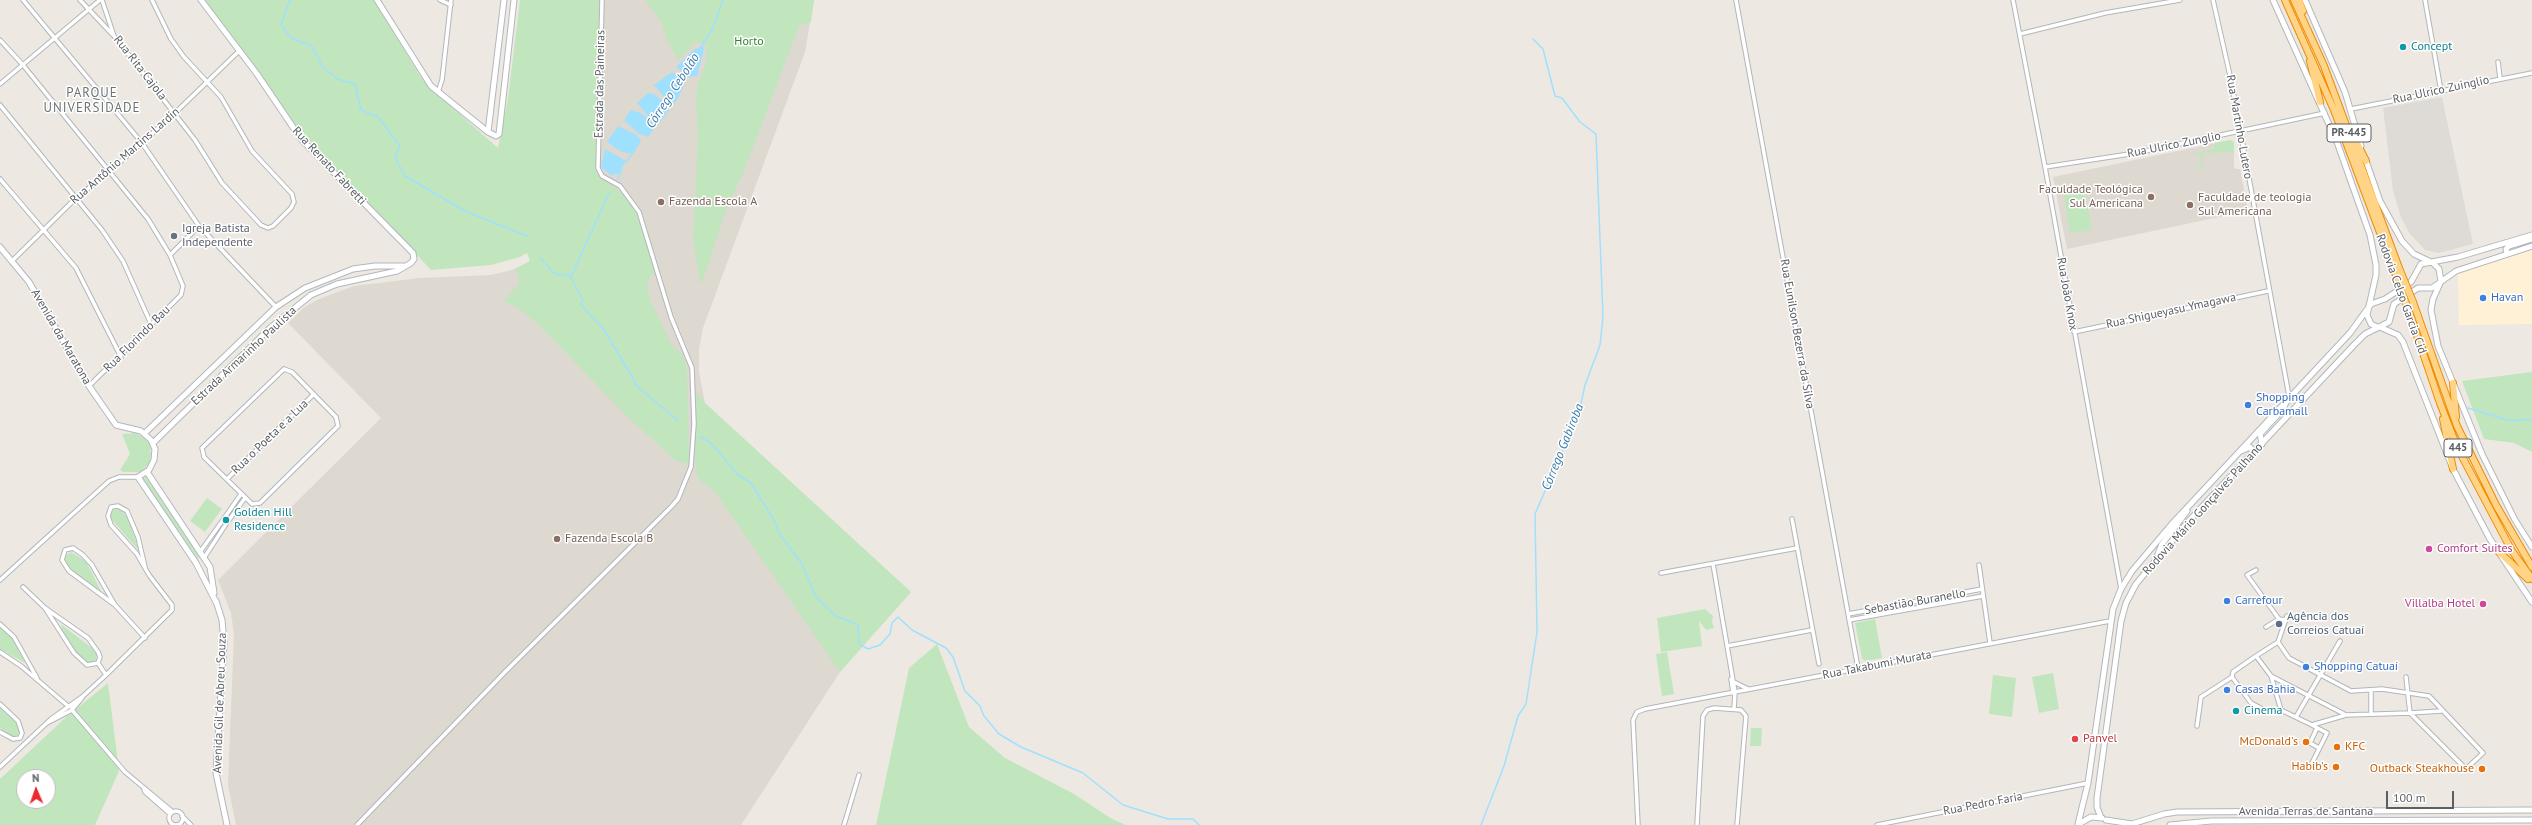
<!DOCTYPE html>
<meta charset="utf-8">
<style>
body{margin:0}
#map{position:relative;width:2532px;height:825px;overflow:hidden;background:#ede9e2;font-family:"PT Sans",sans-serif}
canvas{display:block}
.north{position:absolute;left:16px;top:769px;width:40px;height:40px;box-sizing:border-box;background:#fff;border:1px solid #bdbfc1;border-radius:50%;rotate:358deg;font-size:11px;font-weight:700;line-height:16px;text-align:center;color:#5a5f63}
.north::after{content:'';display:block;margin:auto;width:14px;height:18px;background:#ec292e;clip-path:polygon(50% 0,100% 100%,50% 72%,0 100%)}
.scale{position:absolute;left:2386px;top:791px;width:68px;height:18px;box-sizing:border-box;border:2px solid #5a5f63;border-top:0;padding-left:5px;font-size:12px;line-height:14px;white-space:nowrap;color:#5a5f63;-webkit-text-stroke:3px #fff;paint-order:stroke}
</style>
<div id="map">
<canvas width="2532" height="825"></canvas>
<div class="north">N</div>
<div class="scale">100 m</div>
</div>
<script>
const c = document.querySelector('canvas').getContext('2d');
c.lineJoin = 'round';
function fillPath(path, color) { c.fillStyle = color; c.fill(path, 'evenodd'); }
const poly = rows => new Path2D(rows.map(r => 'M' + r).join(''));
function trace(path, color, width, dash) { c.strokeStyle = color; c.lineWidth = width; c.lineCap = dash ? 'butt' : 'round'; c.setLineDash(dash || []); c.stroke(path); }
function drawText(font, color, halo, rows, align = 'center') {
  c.font = font + ' "PT Sans",sans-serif'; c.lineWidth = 3; c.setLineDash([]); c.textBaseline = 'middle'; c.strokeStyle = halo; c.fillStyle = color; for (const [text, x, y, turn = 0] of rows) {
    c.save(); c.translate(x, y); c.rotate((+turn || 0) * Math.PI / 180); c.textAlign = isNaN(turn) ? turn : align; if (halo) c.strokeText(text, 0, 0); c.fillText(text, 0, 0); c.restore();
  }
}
fillPath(poly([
 [2532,250,2532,324,2459,325,2458,274,2463,270]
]), '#fef1d6');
fillPath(poly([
 [2442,97,2473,244,2439,253,2425,250,2410,234,2401,218,2393,191,2383,108]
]), '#dedbd6');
fillPath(poly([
 [520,0,814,0,805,52,703,328,699,349,699,372,705,403,911,592,840,672,741,825,236,825,228,785,234,634,231,613,218,580,381,418,288,323,303,308,319,299,354,286,420,278,491,275,515,269,530,261,679,367],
 [2231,140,2234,142,2234,167,2236,169,2240,169,2248,211,2067,249,2053,177]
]), '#ddd8d0');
fillPath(poly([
 [203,0,374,0,420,76,430,88,498,148,508,98,520,0,599,0,595,170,599,177,621,192,635,210,656,273,650,276,647,285,650,299,670,342,683,356,687,368,689,464,676,461,626,415,539,325,521,310,504,301,520,283,515,269,530,261,527,253,520,257,491,265,431,270,297,127],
 [645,0,814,0,811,22,799,26,744,171,728,204,701,286,693,240,698,138,696,99,698,83,706,64,707,46,693,41,690,49,679,59,677,58,666,38,662,23],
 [2231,140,2234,142,2234,152,2203,153,2203,169,2196,169,2196,167,2201,167,2200,155,2195,155,2198,153,2215,149,2214,143],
 [2085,191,2092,230,2070,233,2064,194],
 [2532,372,2532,452,2514,443,2484,439,2462,381],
 [693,388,705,403,911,592,840,672,716,493,701,481,696,474],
 [136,433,144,438,150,445,151,456,150,462,141,472,123,472,120,470,130,454,122,434],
 [146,477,199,556,198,559,142,479],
 [207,498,222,509,205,532,190,521],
 [116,509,122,511,128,518,140,552,111,519,111,511],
 [71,552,86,561,101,591,83,581,69,567,64,557],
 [1705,609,1713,616,1712,622,1714,628,1706,630,1699,621,1702,646,1661,652,1657,618],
 [1875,619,1882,658,1866,661,1862,659,1855,623],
 [62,625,92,648,97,655,95,664,84,661,73,651,61,627],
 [0,627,13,639,25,663,0,649],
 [937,644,969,727,1005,758,1074,794,1112,819,1126,825,876,825,909,668],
 [1667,652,1674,694,1662,696,1656,654],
 [2053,673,2059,709,2039,713,2032,677],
 [1993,675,2016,678,2012,717,1989,714],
 [108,683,119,771,95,825,0,825,0,779,65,718],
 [24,777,48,777,48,801,24,801],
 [0,707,17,724,20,731,17,736,11,736,0,728],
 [1751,728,1762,728,1761,746,1750,746]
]), '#c1e6bd');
fillPath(poly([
 [705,46,697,76,689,77,676,67,695,49],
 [672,72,682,80,684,85,676,102,673,103,664,97,654,85],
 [648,93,654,94,668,105,669,110,661,121,648,116,637,103],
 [631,110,641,113,653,123,654,128,648,137,638,133,625,121,625,118],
 [618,126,637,135,641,141,633,154,622,152,607,142],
 [605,149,626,161,618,174,611,175,601,167]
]), '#a0e0ff');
trace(poly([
 [290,0,281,25,291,38,312,46,322,66,337,79,355,84,361,110,378,117,400,146,395,157,405,176,465,211,527,236],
 [700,48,712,30,723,0],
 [626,162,632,154],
 [618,179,622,169],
 [540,258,553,272,562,276,569,274,583,300,581,305,604,330,638,387,678,421],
 [571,277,609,193],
 [2468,408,2504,419,2515,421,2523,419,2532,421],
 [701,437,712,444,738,475,751,483,772,517,781,536,802,564,816,597,836,616,858,625,859,644,868,649,880,645,890,634,892,623,898,617,912,630,946,648,953,657,965,691,980,706,984,716,999,734,1021,747,1083,773,1123,805,1168,819,1193,819,1199,825],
 [1481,825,1504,766,1518,716,1526,704,1537,632,1535,514,1579,413,1585,385,1600,345,1603,317,1596,134,1580,122,1562,98,1555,96,1543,49,1533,39]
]), '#a0e0ff', 1.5);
const street = poly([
 [23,0,142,143,199,226,276,307],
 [80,0,113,35],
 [102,0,114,36,195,140,222,183,261,225,268,228,273,226,291,208,294,202,292,194,252,151,221,97,184,57,171,39,152,0],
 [440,0,451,5],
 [1736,0,1858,668],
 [2013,0,2045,167,2121,589],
 [2213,0,2231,80,2289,396],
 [2425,0,2441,91],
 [2020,34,2105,13,2180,0],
 [0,40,23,65,148,219,170,255,183,286,181,295,89,386],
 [2498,62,2500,78],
 [0,84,100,0],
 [438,92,442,80,451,0],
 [0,105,102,230,123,261,151,324],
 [2351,109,2532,73],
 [2045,167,2136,153,2325,113],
 [0,179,76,268,121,357],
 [170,255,199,226],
 [12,261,75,199,109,172,175,113,238,52],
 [2074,332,2268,291],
 [284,369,292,372,336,417,338,426,260,503,252,504,204,457,202,448,284,369],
 [227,479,314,394],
 [225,517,241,494],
 [1792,519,1819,664],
 [229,520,245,498],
 [200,552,223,520],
 [204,558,226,524],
 [1713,564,1735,692,1734,709],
 [1979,565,1990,643],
 [2256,570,2247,575,2279,619,2286,620],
 [1661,573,1797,548],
 [0,580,109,481,119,477,138,477],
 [23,587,45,608,88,638,98,652,100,657,98,663,87,665,74,653,45,608],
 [115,605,69,571,62,560,65,550,73,548,83,555,92,565,115,605,145,638],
 [1848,614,1982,589],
 [1849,620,1983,596],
 [0,624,14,637,37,678],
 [2266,627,2279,619],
 [2278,642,2287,616],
 [1727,646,1812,630],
 [0,652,21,666,68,706,72,706,72,710,125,772,173,812],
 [98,663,106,675],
 [2271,676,2281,710,2312,725,2346,715,2410,713,2466,769,2483,753,2429,696,2382,689,2351,691,2289,658,2278,642,2256,656,2271,676,2346,715],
 [2232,677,2251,703,2268,712,2281,710],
 [2406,677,2410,713,2441,711],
 [1731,679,1733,693],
 [1734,682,1748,689],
 [2371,690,2371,714],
 [0,704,18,721,22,733,20,738,13,739,0,732],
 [2296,717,2340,641],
 [47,723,72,710,82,698],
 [2197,726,2201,697,2232,677,2233,672,2256,656],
 [2317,728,2310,743,2319,748],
 [2311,765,2327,733,2312,725],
 [0,767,51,719,82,697,106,675,172,610,172,605,149,575,137,554,111,525,108,516,111,507,118,506,127,511,138,537,145,567],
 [144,789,145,792,170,814],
 '169 818a7 7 0 1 1 14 0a7 7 0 1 1-14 0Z',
 [182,816,191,825],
 [357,825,504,673,671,507,678,499,691,467,694,424,692,368,671,317,639,212,620,186,602,176,598,168,602,0],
 [844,825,859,775],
 [1638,825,1633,720,1637,712,1645,709,2110,621],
 [1697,825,1703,716,1707,710,1714,708,1741,710,1746,716,1737,825],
 [1877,825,2088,783]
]);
const secondary = poly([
 [377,0,431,86,488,132,496,136,499,134,514,0],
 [2273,0,2337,142,2370,235,2376,265,2376,275,2367,315,2371,324,2377,327],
 [2305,0,2345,92,2361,146],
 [488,132,504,0],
 [2365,158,2380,201,2402,241,2414,254,2433,263,2439,269,2441,281,2433,299,2431,310,2438,346,2482,454,2515,520,2532,547],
 [0,247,29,282,89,386,116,425,141,431,151,440,155,449,154,460,149,470,138,477,196,563,217,604],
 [2507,254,2506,249,2509,246,2532,239],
 [2382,328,2398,335,2403,342,2453,469,2490,539,2532,602],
 [145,433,276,307,305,288,353,269,375,266,403,266],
 [153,443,270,328,311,295,337,284,397,271,411,263,414,259,413,253,301,139,257,74,201,0],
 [2262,444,2260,434,2282,410,2289,397],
 [2241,451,2250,447,2253,451,2251,455],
 [147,472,210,567,214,593],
 [2158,554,2162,544,2187,511],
 [216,601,222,620,224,643,216,773,227,825],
 [2101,818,2097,807,2097,798,2121,621,2126,603,2136,584,2187,523,2354,345,2365,334,2389,322,2394,304,2418,288,2432,288,2456,271,2532,246],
 [2106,820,2132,824,2164,814,2177,812,2532,810],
 [2078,824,2088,783,2113,609,2121,589,2132,571,2171,525,2350,333,2371,304,2385,299,2411,282,2421,264,2458,257,2532,235],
 [2079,824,2091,817,2102,818],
 [2170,825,2211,821,2532,820]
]);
const highway = poly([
 [2285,0,2334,110,2394,270],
 [2294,0,2324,66,2399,268],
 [2299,0,2303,11],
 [2310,61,2320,102],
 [2356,141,2366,161],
 [2413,302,2457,426,2496,505,2532,567],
 [2407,306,2440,403,2457,447,2512,551,2532,579],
 [2453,383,2456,417],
 [2443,419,2453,469],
 [2498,551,2528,579]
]);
trace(street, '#b2b6ba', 5.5);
trace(secondary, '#b3b8bd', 7);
trace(highway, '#ef8b00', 8);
trace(street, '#fff', 3.5);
trace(secondary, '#fff', 5);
trace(highway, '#ffd487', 6);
const highwayBridge = poly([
 [2399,268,2413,302],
 [2394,270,2407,306]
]);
trace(highwayBridge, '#ef8b00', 8, []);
trace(highwayBridge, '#ffd487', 6);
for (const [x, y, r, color] of [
 [2403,47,4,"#0f9aa8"],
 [2151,197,4,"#8d6e63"],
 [661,202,4,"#8d6e63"],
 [2190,205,4,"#8d6e63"],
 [174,236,4,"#6b7280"],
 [2483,298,4,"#3f7fe0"],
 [2248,405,4,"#3f7fe0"],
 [226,520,4,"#0f9aa8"],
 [557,539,4,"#8d6e63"],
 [2429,549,4,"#d1479c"],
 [2227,601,4,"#3f7fe0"],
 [2483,604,4,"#d1479c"],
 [2279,624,4,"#5c6f8a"],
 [2306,667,4,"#3f7fe0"],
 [2227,690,4,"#3f7fe0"],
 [2236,711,4,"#0f9aa8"],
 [2075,739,4,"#e0444e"],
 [2306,742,4,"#e8710a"],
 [2337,747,4,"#e8710a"],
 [2336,767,4,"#e8710a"],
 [2482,769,4,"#e8710a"]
]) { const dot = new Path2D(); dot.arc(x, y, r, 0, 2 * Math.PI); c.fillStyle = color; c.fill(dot); trace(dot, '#fff', 1.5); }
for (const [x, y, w] of [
 [2349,133,44],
 [2458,448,28]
]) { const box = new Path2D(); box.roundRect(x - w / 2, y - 9, w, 18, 3); c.fillStyle = '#fff'; c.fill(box); trace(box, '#5a5f63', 1); }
drawText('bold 11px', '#5a5f63', null, [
 ["PR-445",2349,133],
 ["445",2458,448]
]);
drawText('12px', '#378232', '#fff', [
 ["Horto",749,42]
]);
drawText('12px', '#0d838f', '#fff', [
 ["Concept",2411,47],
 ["Golden Hill",234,513],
 ["Residence",234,527],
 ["Cinema",2244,711]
], 'left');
drawText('12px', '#5a5f63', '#fff', [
 ["Rua Rita Cajola",140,68,52],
 ["Estrada das Paineiras",600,84,-89],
 ["Rua Ulrico Zuinglio",2441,90,-12],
 ["Rua Martinho Lutero",2239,127,80],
 ["Rua Ulrico Zunglio",2174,145,-11],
 ["Rua Antônio Martins Lardin",125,156,-41],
 ["Rua Renato Fabretti",329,166,47],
 ["Rua João Knox",2067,294,80],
 ["Rodovia Celso Garcia Cid",2401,294,70],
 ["Rua Shigueyasu Ymagawa",2171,311,-12],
 ["Rua Eunilson Bezerra da Silva",1797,334,80],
 ["Avenida da Maratona",61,337,60],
 ["Rua Florindo Bau",137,339,-45],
 ["Estrada Armarinho Paulista",244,356,-43],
 ["Rua o Poeta e a Lua",270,437,-44],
 ["Rodovia Mário Gonçalves Palhano",2203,509,-48],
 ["Sebastião Buranello",1915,602,-10],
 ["Rua Takabumi Murata",1877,665,-11],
 ["Avenida Gil de Abreu Souza",220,703,-88],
 ["Rua Pedro Faria",1983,804,-11],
 ["Avenida Terras de Santana",2306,812]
]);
drawText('12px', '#785e54', '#fff', [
 ["Faculdade Teológica",2143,190,"right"],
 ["Sul Americana",2143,204,"right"],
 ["Faculdade de teologia",2198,198],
 ["Sul Americana",2198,212],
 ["Fazenda Escola A",669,202],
 ["Fazenda Escola B",565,539]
], 'left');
drawText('12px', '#5b616d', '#fff', [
 ["Igreja Batista",182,229],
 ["Independente",182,243]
], 'left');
drawText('12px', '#366cbe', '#fff', [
 ["Havan",2491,298],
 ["Shopping",2256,398],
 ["Carbamall",2256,412],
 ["Carrefour",2235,601],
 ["Shopping Catuaí",2314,667],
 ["Casas Bahia",2235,690]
], 'left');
drawText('12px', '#b23c85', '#fff', [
 ["Comfort Suites",2437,549],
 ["Villalba Hotel",2475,604,"right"]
], 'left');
drawText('12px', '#4e5e75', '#fff', [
 ["Agência dos",2287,617],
 ["Correios Catuaí",2287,631]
], 'left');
drawText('12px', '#be3a42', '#fff', [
 ["Panvel",2083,739]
], 'left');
drawText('12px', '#c56008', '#fff', [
 ["McDonald's",2298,742],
 ["KFC",2345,747,"left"],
 ["Habib's",2328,767],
 ["Outback Steakhouse",2474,769]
], 'right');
drawText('italic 13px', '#397caa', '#fff', [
 ["Córrego Cebolão",673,91,-57],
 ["Córrego Gabiroba",1563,447,-68]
]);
c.letterSpacing = '1px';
drawText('13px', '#6b7175', '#fff', [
 ["PARQUE",92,93],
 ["UNIVERSIDADE",92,108]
]);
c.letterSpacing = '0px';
</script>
